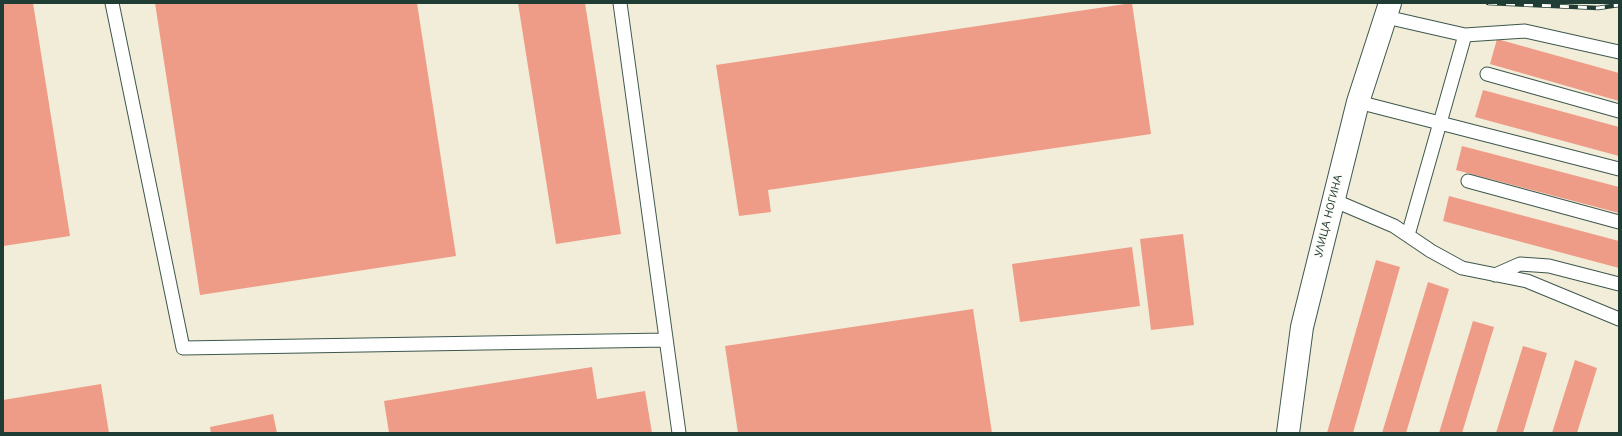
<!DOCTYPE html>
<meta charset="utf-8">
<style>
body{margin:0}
#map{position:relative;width:1622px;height:436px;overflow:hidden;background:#f1edd8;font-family:"Playpen Sans",sans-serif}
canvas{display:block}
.frame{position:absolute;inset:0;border:4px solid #1f3d34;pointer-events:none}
</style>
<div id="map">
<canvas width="1622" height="436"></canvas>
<div class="frame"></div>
</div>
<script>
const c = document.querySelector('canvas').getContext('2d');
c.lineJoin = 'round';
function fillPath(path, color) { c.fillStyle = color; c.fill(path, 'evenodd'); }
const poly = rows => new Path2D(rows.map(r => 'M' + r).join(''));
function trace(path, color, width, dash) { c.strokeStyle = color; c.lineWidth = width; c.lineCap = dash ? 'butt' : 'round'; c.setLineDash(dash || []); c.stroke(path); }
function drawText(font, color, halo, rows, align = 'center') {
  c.font = font + ' "Playpen Sans",sans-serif'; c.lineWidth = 3; c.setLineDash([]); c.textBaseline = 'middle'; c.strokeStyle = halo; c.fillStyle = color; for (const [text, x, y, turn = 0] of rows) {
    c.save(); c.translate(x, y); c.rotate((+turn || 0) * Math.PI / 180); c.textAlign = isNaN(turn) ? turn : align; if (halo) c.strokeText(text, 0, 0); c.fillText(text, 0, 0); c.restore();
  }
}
fillPath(poly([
 [3,3,33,3,70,236,3,246],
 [155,3,417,3,456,256,200,295],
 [518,3,585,3,621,234,556,244],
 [1132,3,1151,134,768,190,771,212,739,216,716,65],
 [1497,39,1619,73,1619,101,1490,64],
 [1483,90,1619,127,1619,156,1475,117],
 [1462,146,1619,187,1619,213,1456,170],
 [1449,196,1619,241,1619,268,1443,221],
 [1183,234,1194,325,1151,330,1140,239],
 [1132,247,1140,306,1020,322,1012,264],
 [1376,260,1400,267,1353,433,1327,433],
 [1428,282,1449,289,1406,433,1382,433],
 [973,309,992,433,738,433,725,346],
 [1473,321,1494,327,1462,433,1439,433],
 [1523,346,1547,353,1523,433,1496,433],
 [1575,360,1597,368,1577,433,1552,433],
 [592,367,597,399,645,391,652,433,389,433,384,401],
 [101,384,109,433,3,433,3,400],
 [273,414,277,433,211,433,210,427]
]), '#ee9c87');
const service = poly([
 [112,3,183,348,666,340],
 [620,3,679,433],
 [1386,17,1465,35,1525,31,1619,52],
 [1487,74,1619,111],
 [1358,102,1619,169],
 [1468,181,1619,222],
 [1333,200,1394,226,1431,251,1462,268,1527,281,1619,319],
 [1408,235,1465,35],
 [1495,275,1520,264,1549,266,1619,284]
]);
const minor = poly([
 [1288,433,1302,327,1358,102,1390,3]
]);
trace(service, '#3e574d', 15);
trace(minor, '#3e574d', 24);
trace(service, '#fff', 13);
trace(minor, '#fff', 22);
const rail = poly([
 [1488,3,1598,8,1619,5]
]);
trace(rail, '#1f3d34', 4.5);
trace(rail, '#fdfcf7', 3, [9]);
drawText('10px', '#1f3d34', '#fdfcf7', [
 ["УЛИЦА НОГИНА",1329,216,-76]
]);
</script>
